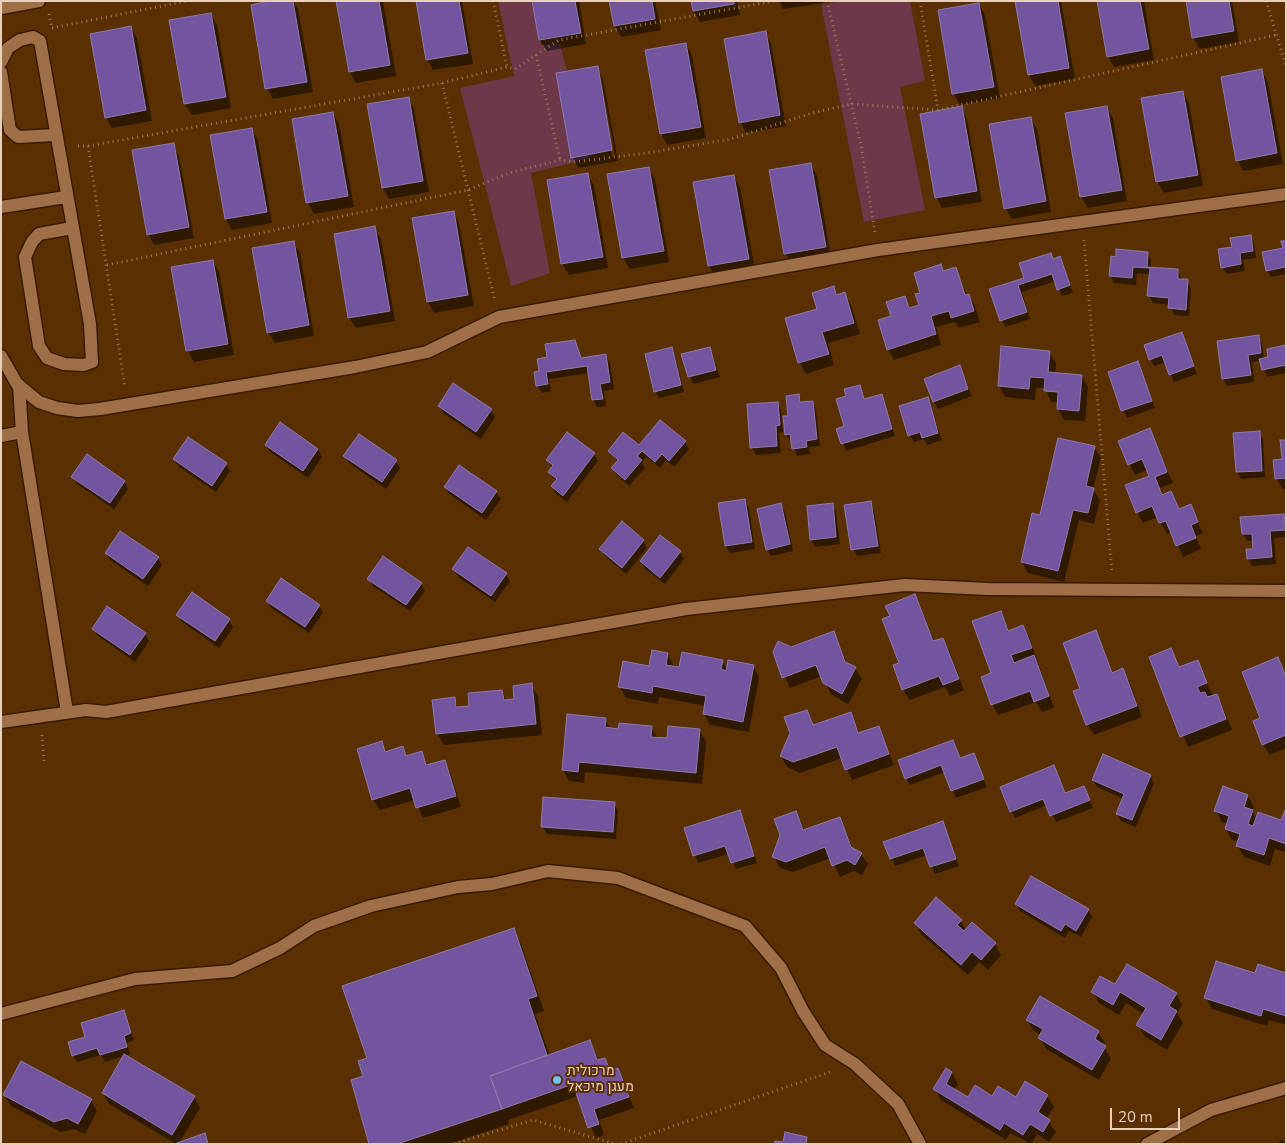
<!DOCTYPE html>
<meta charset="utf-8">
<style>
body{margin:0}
#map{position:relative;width:1287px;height:1145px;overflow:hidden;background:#5a3003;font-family:"Nunito Sans",sans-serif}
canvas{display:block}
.frame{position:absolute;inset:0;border:2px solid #ead0bb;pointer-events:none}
.scale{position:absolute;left:1110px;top:1108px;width:70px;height:22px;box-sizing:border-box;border:2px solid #ead0bb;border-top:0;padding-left:6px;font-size:15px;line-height:18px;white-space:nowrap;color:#ead0bb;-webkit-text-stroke:4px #5a3003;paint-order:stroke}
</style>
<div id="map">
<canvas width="1287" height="1145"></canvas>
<div class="frame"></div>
<div class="scale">20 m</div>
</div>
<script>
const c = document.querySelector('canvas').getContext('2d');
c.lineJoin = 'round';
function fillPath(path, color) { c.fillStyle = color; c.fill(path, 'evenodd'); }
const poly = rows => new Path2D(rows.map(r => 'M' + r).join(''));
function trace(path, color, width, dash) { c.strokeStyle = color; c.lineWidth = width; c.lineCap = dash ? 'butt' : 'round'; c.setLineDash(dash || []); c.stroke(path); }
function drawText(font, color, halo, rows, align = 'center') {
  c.font = font + ' "Nunito Sans",Heebo,sans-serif'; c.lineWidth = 4; c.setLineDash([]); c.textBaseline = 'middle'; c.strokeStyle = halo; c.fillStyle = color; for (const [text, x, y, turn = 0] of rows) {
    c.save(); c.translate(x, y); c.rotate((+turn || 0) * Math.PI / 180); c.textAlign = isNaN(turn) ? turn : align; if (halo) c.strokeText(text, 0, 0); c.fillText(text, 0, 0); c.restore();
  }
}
fillPath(poly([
 [498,1,533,1,541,45,560,44,589,159,531,173,550,273,511,286,460,88,514,76],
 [840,1,910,1,925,81,900,87,925,210,864,222,821,5]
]), '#6d3849');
fillPath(poly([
 [276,1,293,1,298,9,313,92,273,99,267,88],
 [337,1,383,1,396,76,356,83,350,72],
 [417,1,462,1,473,64,433,70,427,59],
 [533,1,579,1,586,44,547,51,540,40],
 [610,1,655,1,661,30,621,37,615,26],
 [692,1,737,1,740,15,700,22,694,11],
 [779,1,823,1,823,3,783,9],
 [1016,1,1061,1,1075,79,1035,86,1029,75],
 [1098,1,1144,1,1154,60,1114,67,1108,56],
 [1187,1,1232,1,1239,42,1200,49,1193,38],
 [979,4,985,15,1000,98,960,105,954,94],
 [210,14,217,25,231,108,192,115,185,104,171,21],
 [131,28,137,38,152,121,112,128,106,117],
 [765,32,771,43,786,126,746,133,740,122],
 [686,44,692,55,706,138,667,145,661,134,646,51],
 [597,68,603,79,618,161,578,168,572,157],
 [598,78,601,78,615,156,612,157],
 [1262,71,1268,82,1283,164,1243,171,1237,160],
 [1183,92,1189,103,1203,186,1164,193,1157,182,1143,99],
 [408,98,414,109,429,192,389,199,383,188,368,105],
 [1106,107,1113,118,1127,201,1088,208,1081,197,1067,114],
 [961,108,967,119,982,202,942,208,936,197],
 [333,113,339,124,354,207,314,214,308,203,293,120],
 [1030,118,1037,129,1051,212,1012,219,1005,208],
 [251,129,258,140,272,223,232,230,226,219],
 [173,145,179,156,194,238,154,245,148,234],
 [810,164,817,175,831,258,792,264,785,253],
 [648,168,655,179,669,262,630,269,623,258,609,175],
 [587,174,594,185,608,268,569,275,562,264,548,181],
 [734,176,740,187,755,270,715,277,709,266,694,183],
 [453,212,459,223,474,306,434,313,428,302,413,219],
 [374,228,381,239,395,321,356,328,349,318],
 [1250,236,1254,244,1256,258,1243,260,1245,271,1227,274,1222,267,1233,248],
 [293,242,300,253,314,336,275,343,268,332],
 [1286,242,1286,274,1271,277,1267,270,1285,249],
 [1147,253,1151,260,1151,268,1178,271,1182,280,1187,281,1191,288,1189,316,1174,315,1170,305,1153,303,1149,296,1151,275,1137,273,1136,285,1114,283,1110,275],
 [1060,258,1073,293,1062,296,1056,281,1022,292,1030,319,1005,327,991,290,1025,278],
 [213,261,219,272,234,355,194,362,188,351,173,268],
 [940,266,944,272,955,269,967,296,969,295,975,306,980,322,959,328,955,322,936,327,941,345,894,360,888,349,893,316,904,297,910,308,920,305,922,294],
 [833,288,838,296,845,294,851,305,860,334,828,343,834,365,806,374,800,363,787,319,818,310],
 [1182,334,1197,374,1174,382,1166,362,1154,366,1150,359],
 [1258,337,1262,344,1264,359,1270,358,1286,346,1286,373,1267,377,1261,361,1252,362,1254,382,1227,386,1223,379],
 [574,341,582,359,606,356,610,363,614,389,604,391,606,406,597,407,593,400,589,373,549,379,551,391,542,393,537,385,540,372,548,358],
 [710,348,720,377,693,384,683,355],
 [671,349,675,356,684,392,659,398,655,391],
 [1049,352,1056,363,1055,374,1082,376,1088,387,1085,421,1064,420,1058,409,1059,402,1051,402,1045,388,1036,388,1035,400,1005,397,999,386],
 [1138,363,1155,408,1127,418,1109,373],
 [959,367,972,396,938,409,934,402],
 [859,386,865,400,881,395,895,436,846,451,838,430,845,427,847,397],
 [799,396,803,403,812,402,816,409,820,446,809,447,810,454,797,456,792,442,786,435,789,417],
 [927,399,942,440,927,445,924,439,914,442,909,435],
 [777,403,781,410,783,432,779,433,781,453,756,455,752,448,748,405],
 [439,406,491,410,495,417,481,439,443,413],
 [1149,430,1173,483,1160,488,1163,496,1171,492,1180,510,1190,506,1203,533,1196,536,1201,549,1183,557,1172,532,1167,534,1158,517,1143,523,1137,512,1150,477,1148,470,1135,475,1129,464],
 [1259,432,1263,439,1265,477,1241,479,1237,472,1235,434],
 [1286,441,1286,489,1283,489,1276,478,1283,460],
 [685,442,689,449,674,467,666,460,660,468,646,457,642,463,645,468,629,486,617,475,612,468,618,462,609,451],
 [266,445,318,449,322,457,308,478,270,452],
 [1094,447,1101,458,1093,489,1100,500,1094,524,1079,520,1064,582,1028,573,1022,562,1041,516],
 [594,454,598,461,567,502,556,494,552,486,556,481,549,472,552,468,548,460],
 [345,456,396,461,400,468,386,489,349,463],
 [174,459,226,464,230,471,216,492,179,467],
 [73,477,124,481,128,489,114,509,77,484],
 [445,487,496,492,501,499,486,520,449,494],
 [744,501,749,508,755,549,730,553,726,546],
 [870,503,874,510,881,553,857,556,853,549],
 [781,505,785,512,793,551,771,556,767,549],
 [832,505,836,512,840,544,815,547,811,539],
 [1284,515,1286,537,1274,538,1276,564,1252,566,1248,559,1248,551,1254,550,1254,541,1247,541,1243,534],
 [660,537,680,552,684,559,665,584,645,569,641,562],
 [643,541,647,548,626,574,605,556,601,549],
 [106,553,158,558,162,565,148,586,110,560],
 [454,570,506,574,510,581,495,602,458,577],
 [369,579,421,583,425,591,410,611,373,586],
 [914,595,935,642,942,639,949,650,964,690,950,696,945,687,910,700,903,690,894,666,900,663,891,617],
 [267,601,319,605,323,613,309,633,271,608],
 [1000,612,1009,631,1023,626,1029,637,1054,708,1042,712,1036,702,998,715,992,704,992,674],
 [178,615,229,620,233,627,219,648,182,622],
 [93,629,145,634,149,641,135,662,98,636],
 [833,632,847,664,855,668,862,679,848,704,831,694,822,676,790,688,774,652],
 [1095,632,1113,674,1122,670,1129,681,1142,717,1094,735,1087,724,1081,689],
 [1171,649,1180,668,1197,661,1213,696,1216,695,1222,706,1232,730,1188,747,1150,657],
 [668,654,674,667,680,668,722,661,728,670,753,666,759,677,749,732,710,725,704,714,706,706,659,697,658,704,626,698,620,687],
 [1277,659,1286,675,1286,748,1270,755,1263,744,1262,718],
 [531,685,538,696,542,735,444,745,437,734,454,698,459,708,471,707,502,691,507,701,515,700],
 [807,711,814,726,850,714,860,734,878,727,894,765,852,780,842,758,800,773,787,767,781,756],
 [605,720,611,729,651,727,658,738,668,739,700,731,706,742,702,784,585,772,584,783,569,781,563,770],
 [952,741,960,759,973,754,987,787,956,798,945,772,910,785,906,778],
 [381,743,387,753,402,748,407,757,421,753,428,766,444,761,450,772,461,807,423,818,415,800,380,810,373,800],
 [1054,767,1066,794,1087,794,1093,808,1056,822,1047,805,1015,818,1011,811],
 [1150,776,1154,783,1136,827,1121,821,1117,814,1124,799,1097,787,1093,780],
 [1248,796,1254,807,1252,811,1257,819,1282,822,1286,810,1286,852,1275,849,1270,866,1244,857,1238,846,1239,842,1232,840,1226,829,1228,824,1222,822,1216,811],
 [614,804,618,811,616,839,547,834,542,826],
 [739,812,757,863,736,869,729,854,698,863,686,829],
 [796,812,805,831,840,818,853,849,861,854,868,864,862,875,854,871,840,877,831,858,793,872,780,868,774,857],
 [942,823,959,866,935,874,927,855,895,866,885,842],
 [1016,904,1088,910,1092,917,1081,937,1069,931,1065,938,1020,911],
 [961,921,966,930,995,944,1001,955,988,970,979,962,968,975,921,934,915,923],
 [513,929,521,944,544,1011,535,1014,550,1056,590,1042,599,1061,604,1059,611,1072,618,1069,634,1108,599,1120,604,1135,596,1138,578,1096,508,1120,509,1124,449,1144,371,1144,365,1077,368,1059],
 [1256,974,1286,974,1286,1025,1269,1020,1267,1026,1212,1009,1206,998],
 [1115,986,1176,994,1182,1005,1177,1013,1183,1023,1167,1050,1144,1036,1138,1025,1144,1014,1126,1003,1119,1015,1099,1003,1093,992],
 [123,1011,134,1040,127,1043,130,1054,105,1062,101,1055,77,1062,73,1055,87,1038],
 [1027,1020,1098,1032,1105,1043,1103,1046,1111,1058,1099,1080,1046,1049,1040,1038,1041,1035,1034,1031],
 [946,1070,952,1073,958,1084,954,1090,968,1099,1016,1099,1047,1096,1054,1107,1046,1119,1056,1132,1049,1142,1037,1134,1031,1144,1010,1133,1006,1140,941,1100,935,1089],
 [103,1093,194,1097,200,1108,179,1143,204,1135,209,1144,176,1144,109,1104],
 [4,1095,91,1100,97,1111,85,1134,74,1129,61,1132,11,1106],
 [1280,1140,1286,1142,1286,1144,1279,1144]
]), '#0007');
const building = poly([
 [269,1,293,1,307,82,265,89,251,5,269,1],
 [336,1,379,1,390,65,349,72,336,1],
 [416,1,459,1,468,53,426,60,416,1],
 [532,1,575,1,581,33,539,40,532,1],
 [609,1,652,1,655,19,614,26,609,1],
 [691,1,734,1,734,4,693,11,691,1],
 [1015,1,1058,1,1069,68,1028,75,1015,1],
 [1097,1,1140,1,1149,49,1107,57,1097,1],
 [1186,1,1229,1,1234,31,1192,38,1186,1],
 [979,3,994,87,952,94,938,10,979,3],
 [211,13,226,97,184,104,169,20,211,13],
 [131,26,146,110,105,118,90,34,131,26],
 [766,31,780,115,739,123,724,39,766,31],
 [686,43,701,127,660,134,645,50,686,43],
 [598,66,612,150,571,158,556,73,598,66],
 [1262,69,1277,153,1236,161,1221,77,1262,69],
 [1183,91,1198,175,1156,182,1141,98,1183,91],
 [409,97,423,181,382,188,367,104,409,97],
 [962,106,977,191,935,198,920,114,962,106],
 [1107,106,1122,190,1080,197,1065,113,1107,106],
 [333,112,348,196,306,203,292,119,333,112],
 [1031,117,1046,201,1004,209,989,124,1031,117],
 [252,128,267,212,225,219,210,135,252,128],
 [174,143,189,227,147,235,132,150,174,143],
 [811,163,826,247,784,254,769,170,811,163],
 [649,167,664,251,622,258,607,174,649,167],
 [588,173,603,257,561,264,547,180,588,173],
 [734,175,749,259,708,266,693,182,734,175],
 [454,211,468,295,427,302,412,218,454,211],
 [375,226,390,311,348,318,334,234,375,226],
 [1251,235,1253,251,1240,253,1241,264,1221,268,1218,249,1232,247,1230,238,1251,235],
 [294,241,309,325,267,333,252,248,294,241],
 [1281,241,1286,241,1285,267,1266,271,1262,252,1283,248,1281,241],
 [1116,249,1148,252,1147,267,1178,269,1178,279,1188,279,1186,310,1168,308,1169,298,1147,296,1150,268,1133,267,1132,278,1109,276,1111,256,1116,257,1116,249],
 [1051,253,1053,259,1060,256,1070,285,1057,290,1052,274,1018,285,1027,312,1000,321,989,289,1024,278,1019,263,1051,253],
 [213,260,228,344,186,351,171,267,213,260],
 [941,264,943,271,956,267,965,295,969,294,974,311,951,318,949,311,931,316,936,334,887,350,878,320,891,316,886,302,905,296,909,308,919,305,915,294,920,293,914,273,941,264],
 [834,286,836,295,845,292,854,323,822,332,829,354,798,363,785,318,817,309,812,293,834,286],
 [1182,332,1194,366,1169,375,1162,355,1149,360,1144,345,1182,332],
 [1259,335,1261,353,1248,355,1251,375,1222,379,1217,341,1259,335],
 [575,340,581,358,606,354,610,382,600,384,603,399,592,400,587,366,546,372,548,384,536,386,534,372,539,371,537,359,547,357,545,344,575,340],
 [1286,345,1286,365,1262,370,1259,359,1268,357,1267,349,1286,345],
 [1001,346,1050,351,1048,372,1082,375,1079,411,1057,409,1058,392,1044,391,1045,378,1030,377,1029,389,998,386,1001,346],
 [672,347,681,385,654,392,645,354,672,347],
 [710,347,716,370,688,377,681,354,710,347],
 [1138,361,1152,401,1121,411,1108,372,1138,361],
 [960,365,968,389,933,402,924,379,960,365],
 [453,383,492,409,476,432,438,406,453,383],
 [860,385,864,399,882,394,892,429,841,444,836,429,844,426,836,399,846,396,844,389,860,385],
 [799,394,800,402,813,401,817,439,806,441,807,447,792,449,790,434,785,435,783,416,788,416,786,396,799,394],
 [928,397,938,433,922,438,920,432,908,436,899,406,928,397],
 [778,402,780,425,776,426,777,446,750,448,747,404,778,402],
 [660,420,686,441,669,461,662,454,655,462,642,451,637,456,642,460,625,480,611,468,618,460,608,451,623,432,639,445,660,420],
 [280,422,318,449,303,471,265,445,280,422],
 [1150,428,1167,472,1155,477,1162,495,1171,491,1179,509,1191,504,1198,522,1191,525,1196,538,1176,546,1166,521,1159,523,1152,506,1136,513,1125,485,1149,476,1142,459,1128,465,1118,441,1150,428],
 [1260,431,1262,471,1236,472,1233,433,1260,431],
 [567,432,595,453,563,496,551,486,557,479,548,472,553,465,546,460,567,432],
 [359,434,397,460,382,482,343,456,359,434],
 [188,437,227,463,212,486,173,459,188,437],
 [1058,438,1095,446,1086,486,1094,488,1088,513,1073,510,1058,571,1021,562,1032,513,1040,515,1058,438],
 [1280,440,1286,440,1286,478,1275,479,1273,460,1282,459,1280,440],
 [87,454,125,481,110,503,71,477,87,454],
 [459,465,497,491,482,513,444,487,459,465],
 [745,499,752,542,725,546,718,503,745,499],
 [871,501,878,546,851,550,844,505,871,501],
 [781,503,790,544,766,550,757,509,781,503],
 [833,503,836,537,810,540,807,506,833,503],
 [1284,514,1286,530,1270,531,1272,557,1247,559,1246,549,1253,549,1252,534,1242,534,1240,517,1284,514],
 [622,521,644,540,622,568,599,549,622,521],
 [120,531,159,557,143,579,105,553,120,531],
 [660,535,681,551,660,578,640,561,660,535],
 [468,547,507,573,491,596,452,569,468,547],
 [383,556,422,583,406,605,367,579,383,556],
 [281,578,320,605,305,627,266,601,281,578],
 [192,592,230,619,215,641,176,615,192,592],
 [915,594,933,641,943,638,959,679,943,685,939,676,902,690,893,665,899,663,882,619,890,616,885,606,915,594],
 [107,606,146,633,130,655,92,629,107,606],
 [1001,611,1008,631,1023,625,1032,648,1011,655,1014,663,1034,655,1049,696,1034,702,1030,691,991,705,981,677,991,673,972,621,1001,611],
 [1096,630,1112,673,1123,668,1137,706,1086,725,1073,691,1080,689,1063,643,1096,630],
 [834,631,845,662,856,667,842,694,823,683,816,665,782,678,773,652,778,641,791,647,834,631],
 [1171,648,1179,667,1198,660,1207,683,1197,687,1200,693,1205,692,1207,697,1217,694,1226,719,1180,737,1149,657,1171,648],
 [652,650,668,653,666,665,679,667,682,652,723,660,721,669,726,671,728,660,754,665,743,722,703,714,706,696,653,686,652,693,618,687,623,661,649,666,652,650],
 [1278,657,1286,677,1286,735,1262,745,1253,721,1260,718,1242,672,1278,657],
 [532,683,536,724,436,734,432,700,455,697,456,707,469,706,468,693,502,690,504,700,514,699,513,686,532,683],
 [807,710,813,725,851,712,858,733,879,726,889,754,845,770,837,747,793,762,780,756,790,733,784,717,807,710],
 [567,714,606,718,605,727,618,729,619,723,652,726,651,737,667,738,668,726,700,729,696,773,579,762,578,772,562,770,567,714],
 [953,740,960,758,974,753,984,779,951,791,941,765,905,779,898,760,953,740],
 [382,741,385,752,403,746,406,756,422,751,426,765,445,760,456,796,416,808,410,788,372,800,357,749,382,741],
 [1103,754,1151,775,1132,820,1116,814,1124,794,1092,780,1103,754],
 [1054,765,1065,793,1084,786,1090,800,1050,816,1043,799,1010,812,1000,787,1054,765],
 [1223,786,1248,795,1244,807,1253,810,1248,824,1253,826,1258,812,1281,820,1286,808,1286,844,1269,838,1264,855,1236,846,1240,834,1225,829,1229,816,1214,811,1223,786],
 [543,797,615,802,613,832,541,827,543,797],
 [740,810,754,856,731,863,725,846,693,856,684,828,740,810],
 [796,811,803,830,840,817,851,847,862,853,855,865,847,860,832,866,825,847,786,862,772,857,780,835,774,819,796,811],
 [943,821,956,859,930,867,923,848,890,859,883,842,943,821],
 [1031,876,1089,909,1076,931,1065,924,1061,931,1015,904,1031,876],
 [936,897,962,920,957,925,964,931,972,922,996,943,981,960,972,952,961,965,914,923,936,897],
 [514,928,537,996,528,999,547,1055,490,1076,502,1109,397,1144,369,1144,351,1080,363,1076,358,1061,367,1058,342,986,514,928],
 [1216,961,1255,973,1258,964,1286,973,1286,1016,1263,1009,1261,1016,1204,998,1216,961],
 [1127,964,1177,993,1169,1006,1177,1011,1161,1040,1136,1025,1146,1008,1120,992,1113,1005,1091,992,1100,976,1115,984,1127,964],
 [1040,996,1099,1031,1095,1039,1106,1046,1092,1070,1038,1038,1043,1029,1026,1020,1040,996],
 [124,1010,131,1033,124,1036,127,1047,100,1055,97,1048,72,1056,68,1042,85,1037,81,1023,124,1010],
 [590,1040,597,1060,605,1058,610,1071,618,1068,629,1097,594,1109,599,1124,588,1128,573,1084,502,1109,490,1076,590,1040],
 [124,1054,195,1096,172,1135,102,1093,124,1054],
 [21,1061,92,1099,78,1124,67,1118,54,1122,3,1095,21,1061],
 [946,1068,952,1072,946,1084,968,1097,975,1085,992,1096,998,1086,1016,1097,1025,1081,1048,1095,1038,1112,1050,1120,1043,1132,1030,1124,1023,1135,1004,1123,1000,1130,933,1089,946,1068],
 [785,1132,807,1137,806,1144,774,1144,775,1141,783,1142,785,1132],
 [205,1133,208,1144,174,1144,205,1133]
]);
fillPath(building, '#72559e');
trace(building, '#8d7aaf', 1);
const service = poly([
 [1,62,8,48,20,40,33,37,40,41,90,324,92,362,84,365,64,364,47,358,39,346,25,257,32,242,39,234,72,228],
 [1,72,10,130,18,137,55,135],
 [1,207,66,197]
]);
const minor = poly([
 [1,356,17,384,39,402,57,408,78,411,100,409,355,367,427,352,499,317,878,250,1286,194],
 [19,385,22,432,67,712],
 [1,436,22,432],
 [1,722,86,710,106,712,686,609,905,585,988,589,1286,591],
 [1,1014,135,979,232,971,280,948,314,926,371,906,458,887,492,884,548,871,618,878,745,926,781,968,803,1011,825,1045,855,1064,898,1104,920,1144],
 [1147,1144,1211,1110,1286,1088]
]);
const tertiary = poly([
 [1,8,39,1]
]);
trace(service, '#391a00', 15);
trace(minor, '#391a00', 15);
trace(tertiary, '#391a00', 15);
trace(poly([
 [493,1,507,67],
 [827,1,861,145,875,233],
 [920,1,938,110],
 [1266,1,1286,66],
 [49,14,52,28],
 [52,28,187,1],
 [536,55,560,160],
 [442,83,495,301],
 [78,146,88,146,125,388],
 [88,146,442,83,507,67,515,69,559,40,774,1],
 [1084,240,1112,573],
 [107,265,468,190,509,173,560,160,574,162,647,153,731,139,812,113,852,104,938,110,1276,35],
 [42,735,44,761],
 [454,1144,533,1120,615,1144],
 [621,1144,833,1071]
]), '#9a7754', 3, [1, 4]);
trace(service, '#9f7048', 12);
trace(minor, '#9f7048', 12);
trace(tertiary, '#9f7048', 12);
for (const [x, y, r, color] of [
 [557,1080,5,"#74c0f6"]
]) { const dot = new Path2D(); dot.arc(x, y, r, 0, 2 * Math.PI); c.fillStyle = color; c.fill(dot); trace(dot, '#5a3003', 2); }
drawText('14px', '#ead0bb', '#5a3003', [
 ["מרכולית",567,1072],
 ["מעגן מיכאל",567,1088]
], 'left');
</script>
